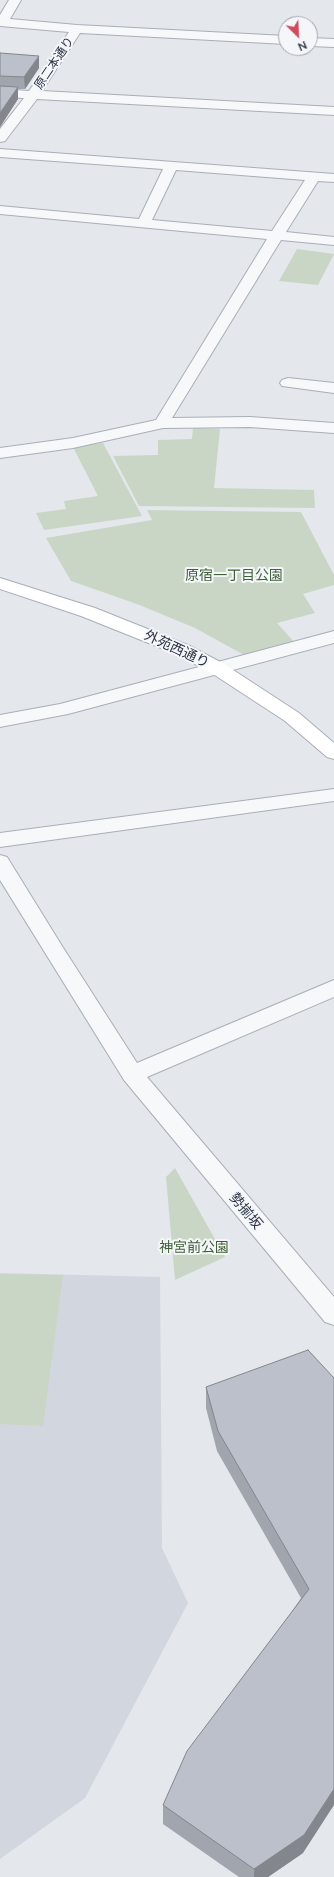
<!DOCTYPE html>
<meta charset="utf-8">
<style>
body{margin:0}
#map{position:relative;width:334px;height:1877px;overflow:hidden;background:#e4e7ec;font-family:Lato,sans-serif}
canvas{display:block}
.north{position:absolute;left:278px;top:16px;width:40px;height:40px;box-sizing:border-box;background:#f4f6f9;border:1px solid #a4a8b1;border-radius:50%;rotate:156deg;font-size:11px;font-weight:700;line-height:16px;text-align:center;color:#2b3445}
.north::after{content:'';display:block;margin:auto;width:14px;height:18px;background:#d1495b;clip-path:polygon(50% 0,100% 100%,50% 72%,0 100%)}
</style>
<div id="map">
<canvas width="334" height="1877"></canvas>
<div class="north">N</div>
</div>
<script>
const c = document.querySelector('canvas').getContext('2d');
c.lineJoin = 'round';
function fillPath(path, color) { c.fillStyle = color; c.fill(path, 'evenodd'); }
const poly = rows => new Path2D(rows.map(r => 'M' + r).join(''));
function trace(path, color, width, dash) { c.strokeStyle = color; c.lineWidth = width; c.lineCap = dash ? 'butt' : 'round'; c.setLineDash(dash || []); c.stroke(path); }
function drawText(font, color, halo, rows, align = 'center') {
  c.font = font + ' Lato,"Noto Sans JP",sans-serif'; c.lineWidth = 4; c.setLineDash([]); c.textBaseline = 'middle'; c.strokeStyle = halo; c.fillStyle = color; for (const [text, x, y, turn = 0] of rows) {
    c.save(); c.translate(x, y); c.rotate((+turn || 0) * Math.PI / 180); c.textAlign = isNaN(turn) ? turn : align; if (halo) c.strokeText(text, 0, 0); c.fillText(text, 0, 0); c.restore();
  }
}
fillPath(poly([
 [0,1273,160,1277,162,1548,188,1603,85,1798,0,1859]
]), '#d2d6de');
fillPath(poly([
 [297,249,334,254,318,285,279,281],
 [193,428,220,429,214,488,314,490,315,508,139,506,113,456,158,455,158,440,192,439],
 [103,443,142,516,44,530,36,513,66,509,64,501,98,496,73,447],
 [147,510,301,512,334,575,334,585,303,594,315,613,277,623,295,643,246,656,195,628,137,604,71,581,46,538,152,520],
 [175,1168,225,1257,175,1280,166,1177],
 [0,1274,63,1275,43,1426,0,1424]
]), '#c9d6c5');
const minor = poly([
 [9,0,21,0,10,19,77,25,286,36,286,44,80,33,42,91,334,107,334,115,37,99,5,141,0,142,0,129,24,98,0,97,0,89,29,91,69,32,0,26,0,15,9,0],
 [310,38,334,39,334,47,310,46,310,38],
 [0,149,334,174,334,182,318,181,286,232,334,237,334,245,281,240,172,418,250,417,334,423,334,433,250,427,163,428,73,448,0,458,0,448,73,438,156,420,267,239,0,214,0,206,139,219,163,169,0,157,0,149],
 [176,170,305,180,272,231,152,220,176,170],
 [288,378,334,383,334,393,282,386,280,383,282,380,288,378],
 [334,631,334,643,68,714,0,727,0,715,60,704,334,631],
 [0,855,7,857,62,946,137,1063,334,980,334,997,147,1077,334,1297,334,1325,325,1322,124,1080,0,880,0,855]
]);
const tertiary = poly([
 [334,789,334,801,0,847,0,833,334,789]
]);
const secondary = poly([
 [0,578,95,608,190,646,224,664,299,713,334,743,334,759,327,757,285,721,210,672,176,654,81,616,0,589,0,578]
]);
trace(minor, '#a9aeb7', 2);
trace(tertiary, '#a9aeb7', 2);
trace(secondary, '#a9aeb7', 2);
fillPath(minor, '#f7f8fa');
fillPath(tertiary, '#f7f8fa');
fillPath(secondary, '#fff');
fillPath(poly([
 [0,53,39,68,25,89,18,89,18,99,0,127],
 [334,1378,303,1853,268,1877,239,1877,163,1824,163,1805,301,1598,217,1451,206,1408,206,1387]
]), '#a1a5ae');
fillPath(poly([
 [39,56,39,68,25,89,24,77],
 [18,87,18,99,0,127,0,113],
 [334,1789,334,1805,303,1853,268,1877,254,1877,254,1869]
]), '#83868d');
const building = poly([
 [0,53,39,56,24,77,0,76,0,53],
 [0,86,18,87,0,113,0,86],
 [308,1350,334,1378,334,1789,304,1835,254,1869,163,1805,187,1751,309,1589,218,1431,206,1387,308,1350]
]);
fillPath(building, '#bbc0ca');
trace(building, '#83868d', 1);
drawText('12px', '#2b3445', '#f4f6f9', [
 ["原二本通り",54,63,-56]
]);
drawText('14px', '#3f6138', '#f4f6f9', [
 ["原宿一丁目公園",234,575],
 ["神宮前公園",194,1247]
]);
drawText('14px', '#2b3445', '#f4f6f9', [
 ["外苑西通り",177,649,25],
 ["勢揃坂",246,1211,50]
]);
</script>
